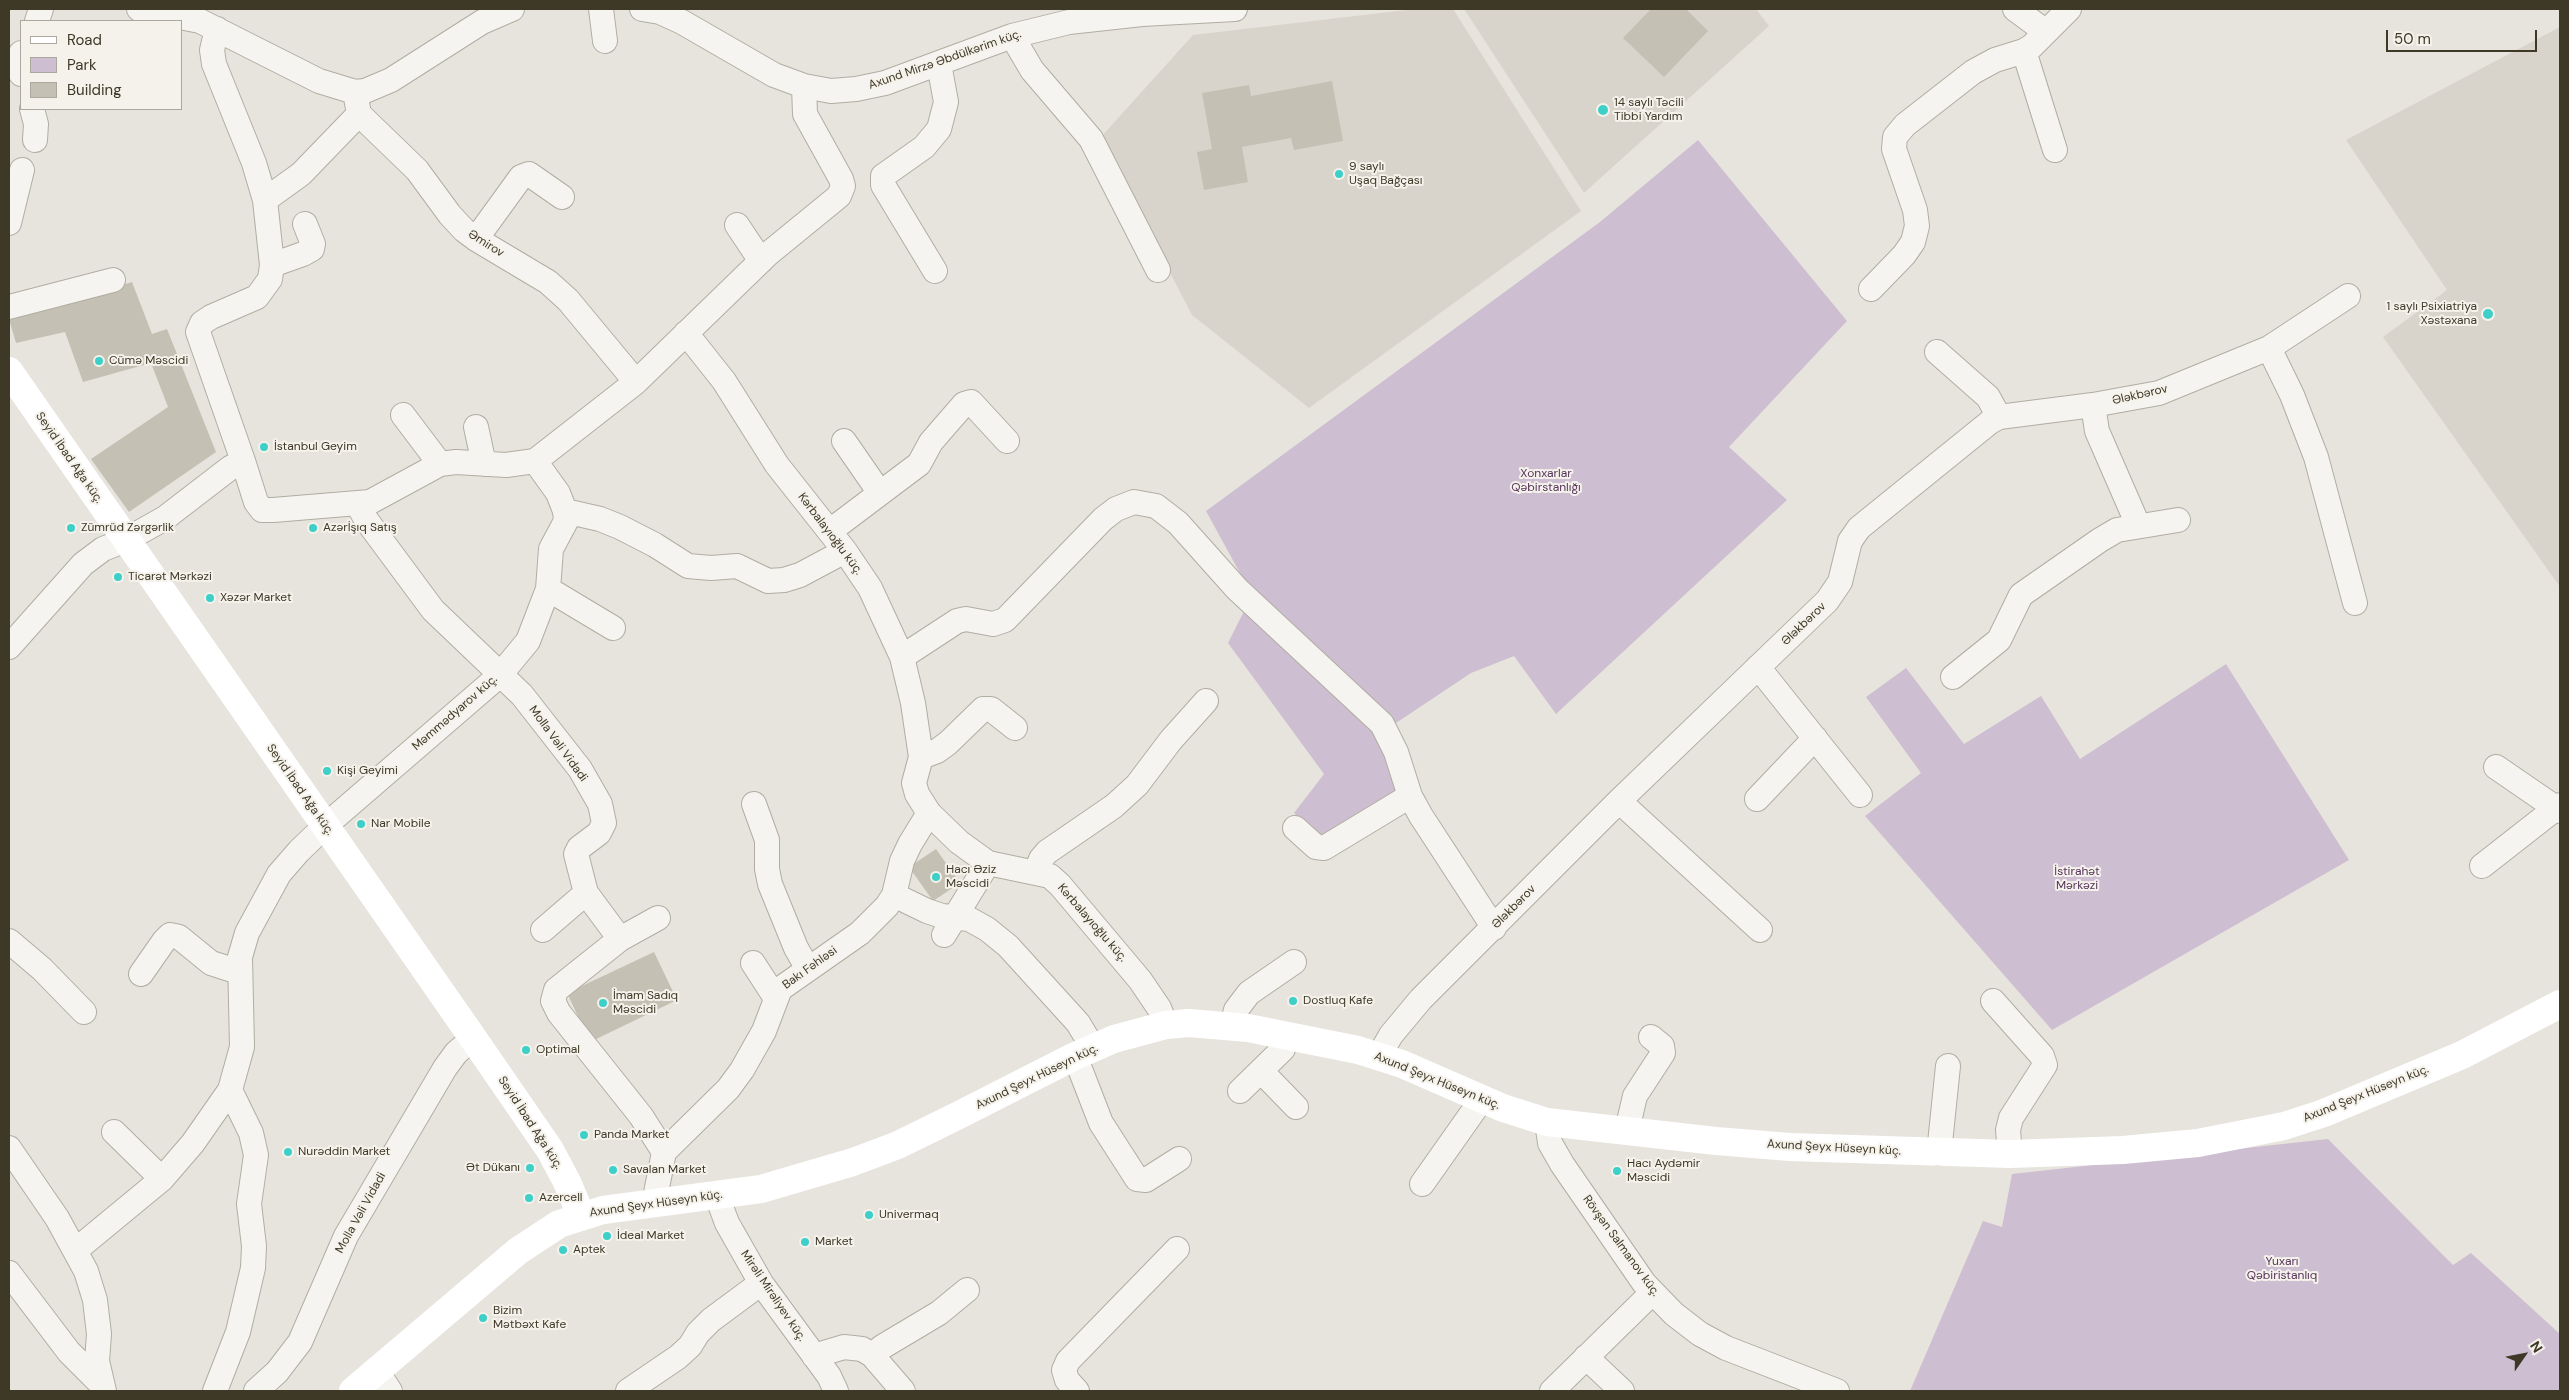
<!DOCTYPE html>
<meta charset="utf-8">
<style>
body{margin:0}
#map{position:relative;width:2569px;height:1400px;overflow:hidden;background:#e7e4dd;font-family:"DM Sans",sans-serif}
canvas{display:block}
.frame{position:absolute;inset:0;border:10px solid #3e3826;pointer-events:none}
.legend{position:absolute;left:20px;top:20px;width:162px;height:90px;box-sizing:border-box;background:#f5f2ec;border:1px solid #aca89d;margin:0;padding:6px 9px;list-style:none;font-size:15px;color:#3e3826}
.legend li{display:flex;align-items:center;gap:10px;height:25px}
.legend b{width:25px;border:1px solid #aca89d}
.north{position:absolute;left:2499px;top:1330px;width:50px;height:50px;-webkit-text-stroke:4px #f5f2ec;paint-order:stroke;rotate:57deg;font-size:14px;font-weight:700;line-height:20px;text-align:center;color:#3e3826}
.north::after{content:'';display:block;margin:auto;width:18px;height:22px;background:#3e3826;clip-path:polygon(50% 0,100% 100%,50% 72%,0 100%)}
.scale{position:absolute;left:2386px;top:30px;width:151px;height:22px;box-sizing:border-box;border:2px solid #3e3826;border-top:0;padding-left:6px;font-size:15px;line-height:18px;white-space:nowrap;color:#3e3826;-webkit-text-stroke:4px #f5f2ec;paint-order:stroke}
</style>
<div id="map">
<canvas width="2569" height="1400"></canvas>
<div class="frame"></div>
<ul class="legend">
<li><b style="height:6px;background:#fff"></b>Road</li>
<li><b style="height:14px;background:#cebed1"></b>Park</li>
<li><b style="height:14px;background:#c4c0b4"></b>Building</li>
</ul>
<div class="north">N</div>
<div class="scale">50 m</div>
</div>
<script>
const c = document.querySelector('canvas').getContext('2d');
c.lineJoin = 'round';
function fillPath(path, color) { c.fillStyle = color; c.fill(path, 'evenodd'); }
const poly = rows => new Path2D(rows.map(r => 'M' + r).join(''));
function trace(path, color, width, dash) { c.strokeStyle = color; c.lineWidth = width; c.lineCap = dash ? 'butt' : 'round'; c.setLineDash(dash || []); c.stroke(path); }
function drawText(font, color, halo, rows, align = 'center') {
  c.font = font + ' "DM Sans",sans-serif'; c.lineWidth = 4; c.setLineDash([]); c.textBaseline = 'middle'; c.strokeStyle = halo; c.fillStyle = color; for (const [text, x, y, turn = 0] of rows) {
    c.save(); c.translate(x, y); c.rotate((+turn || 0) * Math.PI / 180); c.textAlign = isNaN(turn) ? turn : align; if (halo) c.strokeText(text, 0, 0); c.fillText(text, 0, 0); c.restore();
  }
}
fillPath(poly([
 [1415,9,1453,9,1581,211,1309,408,1192,315,1100,138,1193,35],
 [1464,9,1756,9,1769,26,1584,193],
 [2560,27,2560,587,2383,337,2447,290,2346,140]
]), '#d9d4cb');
fillPath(poly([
 [1698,140,1847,321,1729,447,1787,500,1556,714,1514,656,1471,673,1381,733,1399,798,1322,842,1294,813,1324,774,1228,643,1252,595,1206,511,1600,222],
 [2226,664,2349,860,2052,1030,1865,816,1921,773,1866,697,1906,668,1964,744,2041,696,2080,759],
 [2328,1139,2453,1265,2471,1253,2560,1334,2560,1391,1910,1391,1983,1221,2002,1227,2012,1174]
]), '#cebed1');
fillPath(poly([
 [1651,9,1686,9,1708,31,1664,77,1623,38],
 [1332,81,1343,141,1294,150,1291,138,1242,147,1248,182,1204,190,1197,152,1212,149,1202,93,1249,85,1251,96],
 [132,282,152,334,167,329,216,452,129,512,91,459,168,407,151,363,83,382,65,332,16,343,9,319],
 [936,849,960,883,933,901,909,867],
 [654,952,677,1000,590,1042,567,993]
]), '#c4c0b4');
const street = poly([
 [139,9,200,21,319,81,355,92,365,91,391,80,482,22,512,9],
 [601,9,605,41],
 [642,9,660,12,682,22,774,75,804,86,831,91,856,89,885,83,1012,36,1069,22,1142,14,1235,9],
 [2015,9,2046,32],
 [37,21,41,9],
 [217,29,212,50,214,64,254,163,265,200,272,265,270,279,257,297,211,317,202,323,198,332,243,461],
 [1012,36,1032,70,1091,139,1158,270],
 [2024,51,2055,150],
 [21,53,19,68,21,74],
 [355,92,359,114,417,170,450,215,464,230,476,239,548,282,568,300,636,382],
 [32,109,36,124,35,140],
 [265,200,301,174,359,114],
 [9,223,22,170],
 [737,225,761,261],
 [476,239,521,177,529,174,562,197],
 [272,265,303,254,312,249,313,244,305,224],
 [935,271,883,185,883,176,924,147,939,129,946,102,939,64],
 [1871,289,1904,255,1913,242,1917,226,1915,210,1894,149,1895,137,1905,125,1973,72,1995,60,2024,51,2032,46,2069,9],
 [9,307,113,280],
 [686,333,724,381,777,465,845,551,870,588,902,657,913,703,921,757,914,783,917,794,929,813,959,842,988,863,1050,876,1060,885,1140,980,1159,1008,1166,1025],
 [2269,348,2292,395,2316,457,2355,603],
 [1937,352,1988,397,1999,417],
 [2093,405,2097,431,2138,525],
 [403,415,440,464],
 [476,427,484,464],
 [844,441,880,493],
 [358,505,367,521,433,610,522,695,580,769,600,804,604,823,599,833,579,848,576,854,586,893,620,939,556,990,553,1001,559,1013,641,1116,664,1152],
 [565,511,600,519,620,527,655,545,688,566,711,568,737,566,768,581,784,580,800,575,845,551],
 [830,531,919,464,931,442,964,404,971,402,1007,441],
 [548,589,613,628],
 [9,647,83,564,103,549,126,540,165,518,230,468,243,461,256,502,262,510,273,510,370,502,440,464,456,462,506,465,535,461,636,382,768,254,839,196,843,186,841,179,805,114,804,86],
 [902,657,957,621,966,619,993,624,1005,620,1103,519,1116,509,1134,502,1156,506,1178,523,1237,589,1382,724,1396,752,1410,796,1421,816,1494,928],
 [1758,667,1860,795],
 [1953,677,1999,640,2021,595,2100,540,2117,530,2178,520],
 [921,757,937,751,948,743,983,709,991,709,1015,728],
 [2496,767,2560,811],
 [1757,799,1815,738],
 [1619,801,1760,930],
 [754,804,767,840,767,869,770,884,796,948,808,969],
 [1295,828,1316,847,1324,848,1410,796],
 [2482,866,2560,805],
 [1036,872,1041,859,1047,852,1114,806,1137,785,1171,740,1206,701],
 [894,895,927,911,942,916,969,919,987,929,1008,946,1078,1023,1093,1048],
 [543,930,586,893],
 [944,935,988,863],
 [620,939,658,918],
 [9,941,42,969,84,1012],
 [753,963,775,997],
 [141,974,164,941,170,935,179,937,211,963,239,972],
 [1993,1001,2042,1056,2045,1065,2011,1118,2008,1130,2010,1154],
 [1232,1026,1236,1010,1249,993,1294,962],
 [1075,1056,1101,1123,1137,1179,1146,1180,1179,1159],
 [1379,1056,1391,1035,1421,999,1619,801,1827,601,1840,582,1850,541,1859,528,1990,422,1999,417,2093,405,2159,393,2269,348,2348,296],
 [1261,1071,1296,1107],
 [1240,1091,1283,1049,1286,1035],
 [1547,1122,1550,1143,1562,1164,1644,1283,1674,1314,1700,1334,1726,1348,1837,1391],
 [1627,1130,1635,1096,1663,1053,1662,1046,1651,1037],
 [114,1132,162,1179],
 [9,1148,57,1218,86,1271,95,1300,99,1334,97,1361,104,1391],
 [1939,1153,1948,1066],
 [1422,1184,1482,1099],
 [717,1196,727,1223,761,1283,829,1376,836,1391],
 [654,1203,664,1152,728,1089,742,1070,764,1031,780,989,860,933,887,906,894,895,902,861,910,844,929,813],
 [76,1250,162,1179,193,1143,230,1090,242,1047,240,957,247,933,279,874,299,851,325,826,500,675,528,641,548,589,551,549,566,521,565,511,558,493,535,461],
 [9,1273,69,1352,100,1383],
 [872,1355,882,1347,939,1313,967,1290],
 [814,1356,844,1347,862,1349,872,1355,903,1391],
 [1586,1357,1622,1391],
 [377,1371,390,1391],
 [215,1391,238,1332,253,1268,254,1246,249,1204,256,1155,251,1133,230,1090],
 [256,1391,277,1372,300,1342,346,1236,445,1068,456,1053,473,1038],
 [628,1391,678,1357,690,1346,698,1333,711,1320,761,1283],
 [1077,1391,1067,1380,1064,1370,1068,1361,1177,1249],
 [1552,1391,1652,1293]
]);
trace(street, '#b1ada2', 26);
trace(street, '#f6f4f0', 24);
trace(poly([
 [9,371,473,1038,550,1150,567,1182,581,1215],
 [353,1391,518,1251,559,1224,603,1210,761,1189,853,1162,898,1145,957,1116,1075,1056,1114,1039,1166,1025,1189,1023,1248,1028,1358,1050,1402,1064,1503,1108,1547,1122,1716,1141,1790,1147,2010,1154,2123,1150,2198,1143,2284,1126,2324,1113,2462,1055,2560,1004]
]), '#fff', 28);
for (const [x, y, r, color] of [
 [1603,110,6,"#3ed0c8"],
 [1339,174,5,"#3ed0c8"],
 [2488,314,6,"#3ed0c8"],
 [99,361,5,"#3ed0c8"],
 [264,447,5,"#3ed0c8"],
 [71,528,5,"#3ed0c8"],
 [313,528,5,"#3ed0c8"],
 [118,577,5,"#3ed0c8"],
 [210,598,5,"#3ed0c8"],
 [327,771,5,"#3ed0c8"],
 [361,824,5,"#3ed0c8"],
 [936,877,5,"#3ed0c8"],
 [1293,1001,5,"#3ed0c8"],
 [603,1003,5,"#3ed0c8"],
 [526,1050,5,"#3ed0c8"],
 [584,1135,5,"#3ed0c8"],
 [288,1152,5,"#3ed0c8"],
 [530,1168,5,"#3ed0c8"],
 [613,1170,5,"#3ed0c8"],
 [1617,1171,5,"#3ed0c8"],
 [529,1198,5,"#3ed0c8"],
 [869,1215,5,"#3ed0c8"],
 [607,1236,5,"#3ed0c8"],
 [805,1242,5,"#3ed0c8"],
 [563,1250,5,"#3ed0c8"],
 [483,1318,5,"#3ed0c8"]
]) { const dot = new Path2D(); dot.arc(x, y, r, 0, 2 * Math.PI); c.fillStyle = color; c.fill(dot); trace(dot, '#f5f2ec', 2); }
drawText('12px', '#3e3826', '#f5f2ec', [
 ["Axund Mirzə Əbdülkərim küç.",945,60,-19],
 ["Əmirov",486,244,32],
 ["Ələkbərov",2140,395,-13],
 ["Seyid İbad Ağa küç.",69,458,55],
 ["Kərbalayıoğlu küç.",830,534,53],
 ["Ələkbərov",1804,624,-44],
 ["Məmmədyarov küç.",455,713,-41],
 ["Molla Vəli Vidadi",558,744,54],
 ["Seyid İbad Ağa küç.",300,790,55],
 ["Ələkbərov",1514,907,-45],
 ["Kərbalayıoğlu küç.",1092,923,49],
 ["Bakı Fəhləsi",810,968,-36],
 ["Axund Şeyx Hüseyn küç.",1037,1077,-26],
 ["Axund Şeyx Hüseyn küç.",1437,1081,22],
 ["Axund Şeyx Hüseyn küç.",2366,1094,-22],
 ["Seyid İbad Ağa küç.",530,1123,57],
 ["Axund Şeyx Hüseyn küç.",1834,1148,3],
 ["Axund Şeyx Hüseyn küç.",656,1204,-8],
 ["Molla Vəli Vidadi",361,1213,-61],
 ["Rövşən Salmanov küç.",1621,1246,54],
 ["Mirəli Mirəliyev küç.",773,1296,56]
]);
drawText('12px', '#3e3826', '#f5f2ec', [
 ["14 saylı Təcili",1614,103],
 ["Tibbi Yardım",1614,117],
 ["9 saylı",1349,167],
 ["Uşaq Bağçası",1349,181],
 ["1 saylı Psixiatriya",2477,307,"right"],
 ["Xəstəxana",2477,321,"right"],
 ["Cümə Məscidi",109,361],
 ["İstanbul Geyim",274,447],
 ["Zümrüd Zərgərlik",81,528],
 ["Azərİşıq Satış",323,528],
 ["Ticarət Mərkəzi",128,577],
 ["Xəzər Market",220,598],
 ["Kişi Geyimi",337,771],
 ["Nar Mobile",371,824],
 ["Hacı Əziz",946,870],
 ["Məscidi",946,884],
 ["İmam Sadıq",613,996],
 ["Məscidi",613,1010],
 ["Dostluq Kafe",1303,1001],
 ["Optimal",536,1050],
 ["Panda Market",594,1135],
 ["Nurəddin Market",298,1152],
 ["Hacı Aydəmir",1627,1164],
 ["Məscidi",1627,1178],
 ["Ət Dükanı",520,1168,"right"],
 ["Savalan Market",623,1170],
 ["Azercell",539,1198],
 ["Univermaq",879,1215],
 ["İdeal Market",617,1236],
 ["Market",815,1242],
 ["Aptek",573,1250],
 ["Bizim",493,1311],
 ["Mətbəxt Kafe",493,1325]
], 'left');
drawText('12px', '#56335a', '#f5f2ec', [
 ["Xonxarlar",1546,474],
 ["Qəbirstanlığı",1546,488],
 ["İstirahət",2077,872],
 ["Mərkəzi",2077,886],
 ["Yuxarı",2282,1262],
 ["Qəbiristanlıq",2282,1276]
]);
</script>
